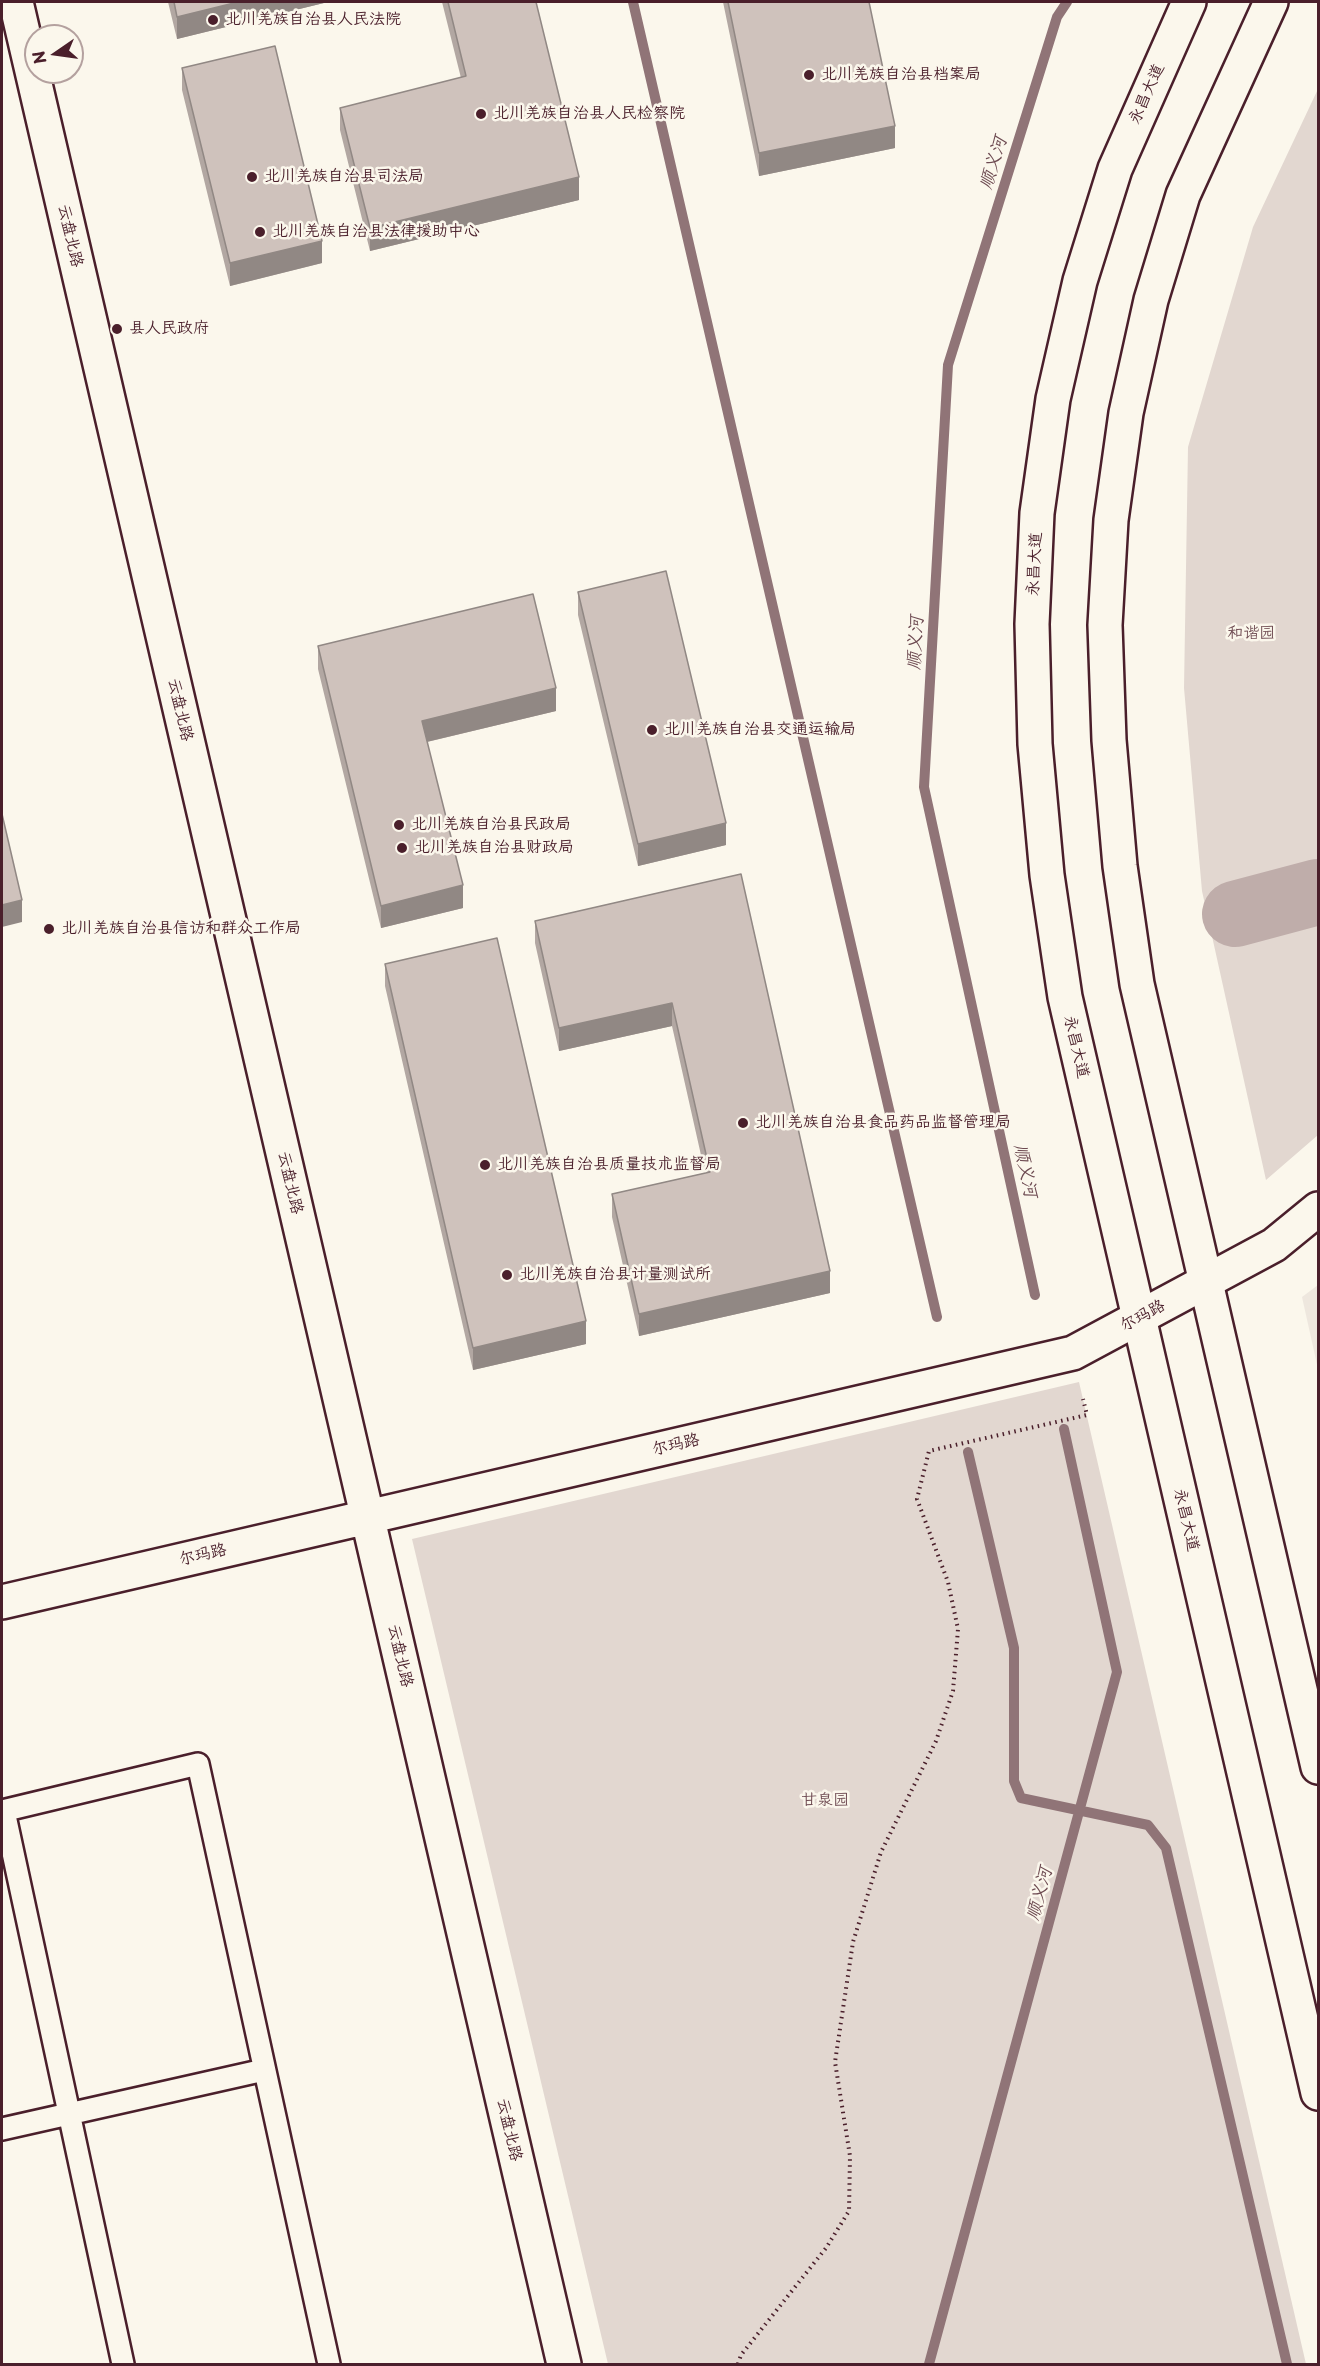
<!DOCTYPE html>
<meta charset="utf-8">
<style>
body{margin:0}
#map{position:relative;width:1320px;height:2366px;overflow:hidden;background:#fbf7ec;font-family:"Playpen Sans",sans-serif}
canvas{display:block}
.frame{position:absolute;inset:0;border:3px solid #4a1f2b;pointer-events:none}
.north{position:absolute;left:24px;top:24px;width:60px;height:60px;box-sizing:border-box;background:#fbf7ec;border:2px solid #b4a19f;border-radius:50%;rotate:257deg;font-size:16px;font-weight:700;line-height:24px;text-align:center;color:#4a1f2b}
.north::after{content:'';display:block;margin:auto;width:21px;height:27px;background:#4a1f2b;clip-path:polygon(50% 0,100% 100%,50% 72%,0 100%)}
</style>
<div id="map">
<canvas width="1320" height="2366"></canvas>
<div class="frame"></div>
<div class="north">N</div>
</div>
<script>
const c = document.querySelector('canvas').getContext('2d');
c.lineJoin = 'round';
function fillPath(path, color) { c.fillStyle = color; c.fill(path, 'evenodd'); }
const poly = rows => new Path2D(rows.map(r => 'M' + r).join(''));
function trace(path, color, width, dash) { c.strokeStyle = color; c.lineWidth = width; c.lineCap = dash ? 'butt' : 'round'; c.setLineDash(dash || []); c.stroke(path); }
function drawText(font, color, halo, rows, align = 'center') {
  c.font = font + ' "Playpen Sans","LXGW WenKai TC",sans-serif'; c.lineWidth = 5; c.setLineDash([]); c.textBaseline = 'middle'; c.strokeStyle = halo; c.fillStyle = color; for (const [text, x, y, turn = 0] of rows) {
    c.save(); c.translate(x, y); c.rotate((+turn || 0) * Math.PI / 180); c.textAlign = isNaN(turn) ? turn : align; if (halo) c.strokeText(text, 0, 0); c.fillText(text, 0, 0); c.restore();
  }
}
fillPath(poly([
 [1318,1285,1318,1369,1302,1297]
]), '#eee7de');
fillPath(poly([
 [1318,89,1318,1135,1266,1180,1202,891,1184,688,1188,447,1253,227],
 [1079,1382,1306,2364,608,2364,412,1539]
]), '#e2d7d0');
trace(poly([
 [633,2,937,1317],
 [1035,1295,924,787,948,365,1057,17,1067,2],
 [968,1452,1014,1648,1014,1781,1021,1798,1148,1825,1166,1848,1287,2364],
 [929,2364,1117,1672,1064,1429]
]), '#907477', 10);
trace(poly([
 [1235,914,1318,892]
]), '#bfadaa', 66);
const service = poly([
 [2,1811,198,1764,329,2364],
 [4,1811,123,2364],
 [2,2129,264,2070]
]);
const tertiary = poly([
 [16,2,564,2364],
 [2,1602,1073,1353,1274,1245,1318,1209]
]);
const secondary = poly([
 [1189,2,1115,169,1080,281,1053,399,1037,513,1032,624,1035,744,1047,875,1065,997,1318,2093],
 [1271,2,1183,195,1151,300,1126,413,1111,520,1105,625,1109,740,1120,866,1137,984,1318,1767]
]);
trace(service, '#4a1f2b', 26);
trace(tertiary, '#4a1f2b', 38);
trace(secondary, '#4a1f2b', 38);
trace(poly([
 [738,2364,741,2355,826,2248,849,2211,850,2156,835,2062,853,1942,881,1852,936,1741,953,1691,958,1629,948,1582,917,1499,929,1451,1087,1415,1083,1399]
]), '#4a1f2b', 4, [1.5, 4.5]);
trace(service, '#fbf7ec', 21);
trace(tertiary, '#fbf7ec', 33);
trace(secondary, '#fbf7ec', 33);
fillPath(poly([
 [168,2,328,2,177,39],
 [442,2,536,2,579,200,370,251,340,130,340,108,461,78],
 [723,2,869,2,895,148,759,176],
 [182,68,322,263,230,286,182,90],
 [578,592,726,845,638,866,578,615],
 [318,646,556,711,427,742,463,908,381,928,318,669],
 [741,874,830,1293,639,1336,612,1217,612,1194,705,1173,672,1026,559,1051,535,943,535,921],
 [385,964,586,1344,473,1370,385,986]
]), '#b2a7a2');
fillPath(poly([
 [238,2,328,2,177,39,177,17],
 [895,126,895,148,759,176,759,153],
 [579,177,579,200,370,251,370,228],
 [322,241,322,263,230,286,230,263],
 [556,688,556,711,422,743,422,721],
 [726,823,726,845,638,866,638,844],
 [463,885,463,908,381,928,381,906],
 [22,900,22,922,2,927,2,905],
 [672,1003,672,1026,559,1051,559,1028],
 [830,1271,830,1293,639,1336,639,1314],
 [586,1321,586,1344,473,1370,473,1348]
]), '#918884');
const building = poly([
 [174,2,238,2,177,17,174,2],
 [448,2,536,2,579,177,370,228,340,108,466,76,448,2],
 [728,2,869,2,895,126,759,153,728,2],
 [275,46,322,241,230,263,182,68,275,46],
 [666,571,726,823,638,844,578,592,666,571],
 [533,594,556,688,422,721,463,885,381,906,318,646,533,594],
 [2,814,22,900,2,905,2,814],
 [741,874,830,1271,639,1314,612,1194,710,1172,672,1003,559,1028,535,921,741,874],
 [497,938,586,1321,473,1348,385,964,497,938]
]);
fillPath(building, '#cfc2bc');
trace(building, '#918884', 1.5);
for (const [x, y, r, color] of [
 [213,20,6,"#4a1f2b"],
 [809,75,6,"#4a1f2b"],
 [481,114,6,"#4a1f2b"],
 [252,177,6,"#4a1f2b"],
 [260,232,6,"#4a1f2b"],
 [117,329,6,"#4a1f2b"],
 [652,730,6,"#4a1f2b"],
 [399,825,6,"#4a1f2b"],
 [402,848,6,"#4a1f2b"],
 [49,929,6,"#4a1f2b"],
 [743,1123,6,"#4a1f2b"],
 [485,1165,6,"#4a1f2b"],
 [507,1275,6,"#4a1f2b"]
]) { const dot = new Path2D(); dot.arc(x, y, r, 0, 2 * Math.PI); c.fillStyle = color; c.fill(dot); trace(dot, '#fbf7ec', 2); }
drawText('16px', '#4a1f2b', '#fbf7ec', [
 ["北川羌族自治县人民法院",225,20],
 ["北川羌族自治县档案局",821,75],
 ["北川羌族自治县人民检察院",493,114],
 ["北川羌族自治县司法局",264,177],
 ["北川羌族自治县法律援助中心",272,232],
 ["县人民政府",129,329],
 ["北川羌族自治县交通运输局",664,730],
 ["北川羌族自治县民政局",411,825],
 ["北川羌族自治县财政局",414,848],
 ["北川羌族自治县信访和群众工作局",61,929],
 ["北川羌族自治县食品药品监督管理局",755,1123],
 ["北川羌族自治县质量技术监督局",497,1165],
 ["北川羌族自治县计量测试所",519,1275]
], 'left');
drawText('16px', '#4a1f2b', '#fbf7ec', [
 ["永昌大道",1147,94,-66],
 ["云盘北路",70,236,77],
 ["永昌大道",1035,564,-87],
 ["云盘北路",180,710,77],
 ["永昌大道",1076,1047,77],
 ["云盘北路",290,1183,77],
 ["尔玛路",1143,1316,-28],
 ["尔玛路",676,1445,-13],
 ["永昌大道",1186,1520,77],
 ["尔玛路",203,1555,-13],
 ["云盘北路",400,1656,77],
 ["云盘北路",509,2130,77]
]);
drawText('16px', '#704d54', '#fbf7ec', [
 ["和谐园",1251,634],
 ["甘泉园",825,1801]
]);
drawText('italic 18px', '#6d4a51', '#fbf7ec', [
 ["顺义河",994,163,-73],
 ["顺义河",916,643,-87],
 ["顺义河",1025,1171,78],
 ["顺义河",1040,1894,-75]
]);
</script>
